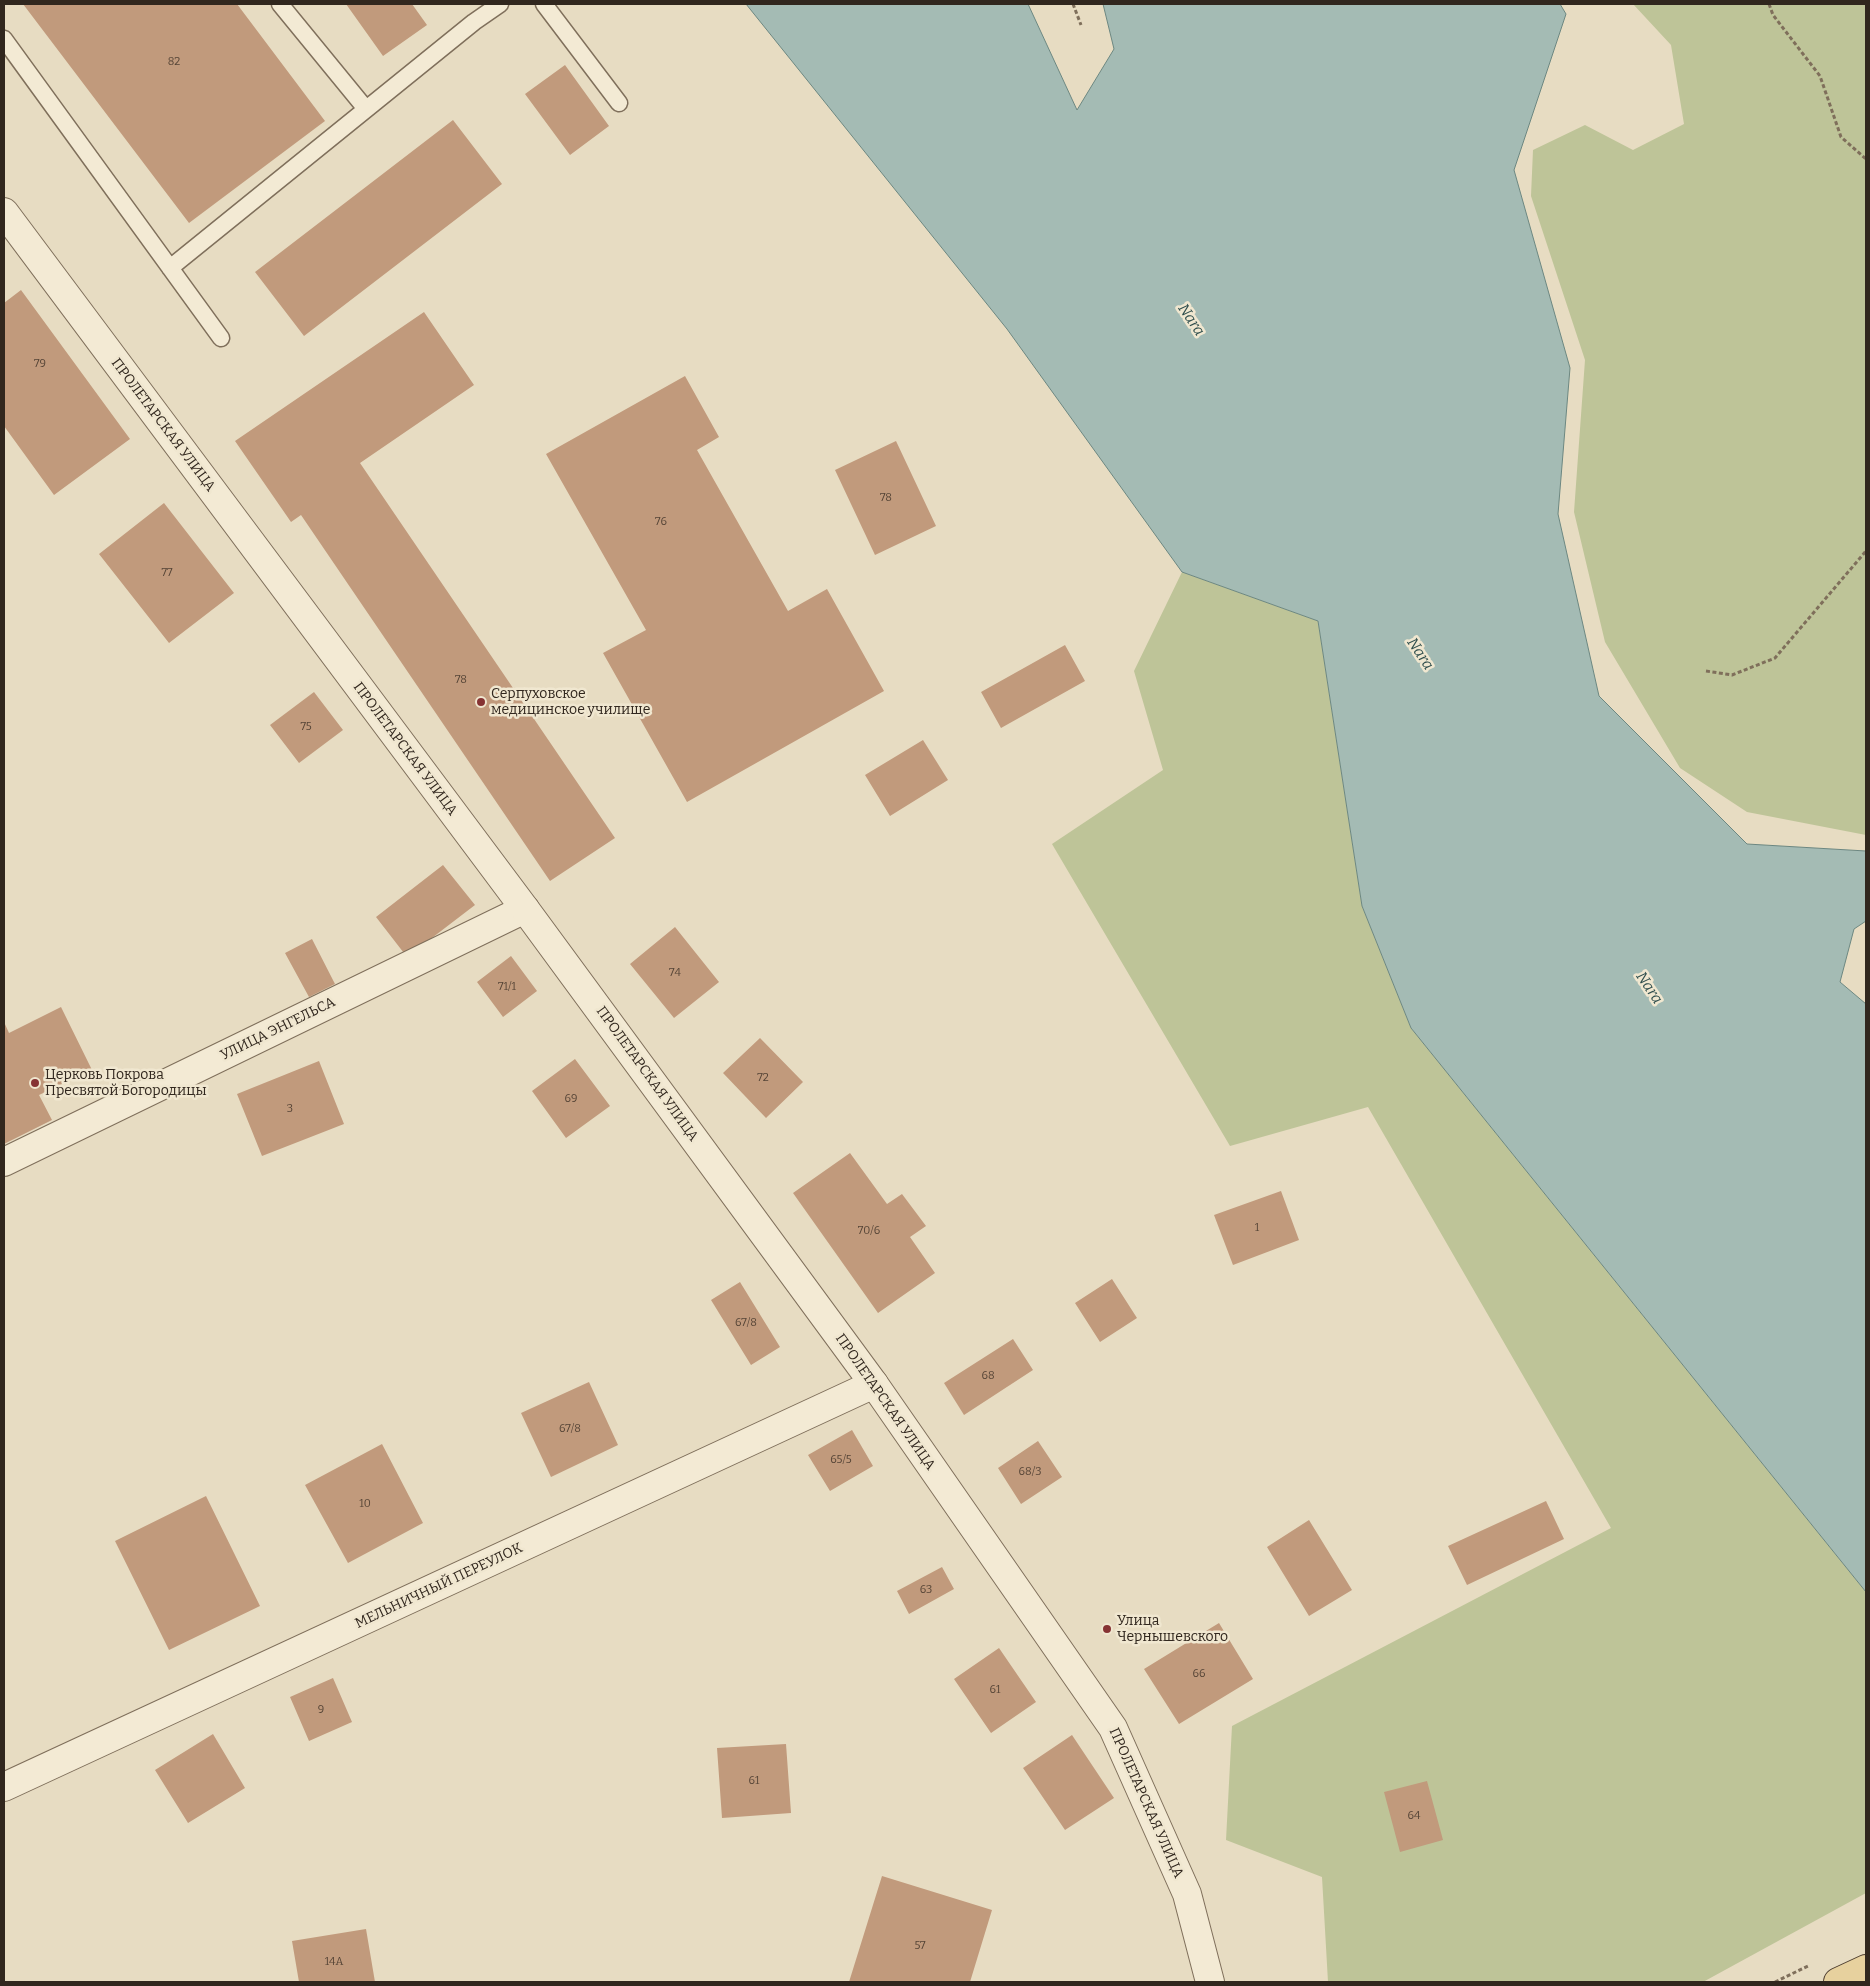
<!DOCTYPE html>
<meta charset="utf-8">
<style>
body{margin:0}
#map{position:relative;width:1870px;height:1986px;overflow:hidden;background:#e7dcc2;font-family:Bitter,serif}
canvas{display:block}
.frame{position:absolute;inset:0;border:5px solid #31271e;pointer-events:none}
</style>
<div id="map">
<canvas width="1870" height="1986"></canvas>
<div class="frame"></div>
</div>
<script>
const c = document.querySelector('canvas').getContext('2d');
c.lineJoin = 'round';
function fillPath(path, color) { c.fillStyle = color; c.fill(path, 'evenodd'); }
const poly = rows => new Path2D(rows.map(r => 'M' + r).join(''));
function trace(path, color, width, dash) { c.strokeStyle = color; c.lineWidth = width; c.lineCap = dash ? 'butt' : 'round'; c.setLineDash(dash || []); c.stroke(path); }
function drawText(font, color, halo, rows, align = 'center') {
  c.font = font + ' Bitter,serif'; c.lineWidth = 5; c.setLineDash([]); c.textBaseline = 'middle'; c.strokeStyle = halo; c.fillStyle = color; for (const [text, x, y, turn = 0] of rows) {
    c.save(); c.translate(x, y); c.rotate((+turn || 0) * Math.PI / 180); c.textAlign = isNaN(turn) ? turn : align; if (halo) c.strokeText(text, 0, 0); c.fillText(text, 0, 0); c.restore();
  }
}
fillPath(poly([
 [1633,4,1866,4,1866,835,1747,812,1680,768,1605,642,1574,512,1585,360,1531,196,1533,150,1585,125,1633,150,1684,124,1671,45],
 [1182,572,1318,621,1362,906,1411,1028,1866,1592,1866,1893,1703,1982,1328,1982,1322,1877,1226,1840,1232,1726,1611,1528,1368,1107,1230,1146,1052,844,1163,770,1134,671]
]), '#bec498');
const water = poly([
 [746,4,1028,4,1077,110,1114,49,1103,4,1560,4,1566,14,1514,170,1570,368,1558,514,1599,696,1747,844,1866,851,1866,921,1854,929,1840,982,1866,1004,1866,1592,1411,1028,1362,906,1318,621,1182,572,1007,329,746,4]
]);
fillPath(water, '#a4bbb4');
trace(water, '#6c8781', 1);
fillPath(poly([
 [23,4,237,4,325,121,189,223],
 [346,4,412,4,427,25,383,56],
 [565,65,609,126,570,155,525,94],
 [453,120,502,184,304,336,255,272],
 [21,290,130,439,54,495,4,426,4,303],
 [424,312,474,385,360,463,615,838,550,881,301,515,291,522,235,441],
 [685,376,719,437,697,450,788,611,827,589,884,691,687,802,603,653,646,630,546,454],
 [896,441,936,526,875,555,835,470],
 [164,503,234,593,169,643,99,554],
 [1065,645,1085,681,1001,728,981,692],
 [314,692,343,730,299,763,270,725],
 [923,740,948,780,890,816,865,775],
 [443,865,475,905,407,957,376,917],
 [675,927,719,982,674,1018,630,964],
 [312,939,335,984,309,997,285,953],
 [511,956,537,991,503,1017,477,982],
 [61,1007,92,1070,39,1095,52,1120,4,1144,4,1022,9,1033],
 [760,1038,803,1082,766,1118,723,1073],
 [575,1059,610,1106,566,1138,532,1091],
 [319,1061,344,1124,262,1156,237,1094],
 [850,1153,887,1204,902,1194,926,1226,910,1237,935,1273,878,1313,793,1193],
 [1281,1191,1299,1240,1233,1265,1214,1215],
 [1112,1279,1137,1318,1100,1342,1075,1303],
 [740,1282,780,1347,751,1365,711,1300],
 [1013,1339,1033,1370,964,1415,944,1383],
 [589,1382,618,1445,551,1477,521,1413],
 [852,1430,873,1466,830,1491,808,1455],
 [1038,1441,1062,1477,1021,1504,998,1468],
 [382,1444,423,1523,348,1563,305,1485],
 [206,1496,260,1606,169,1650,115,1541],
 [1546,1501,1564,1539,1467,1585,1448,1546],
 [1309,1520,1352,1590,1309,1616,1267,1547],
 [942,1567,954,1589,909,1614,897,1591],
 [1219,1623,1253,1679,1179,1724,1144,1669],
 [999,1648,1036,1702,991,1733,954,1679],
 [333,1678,352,1722,309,1741,290,1697],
 [213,1734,245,1788,188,1823,155,1770],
 [1072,1735,1114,1798,1065,1830,1023,1768],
 [786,1744,791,1813,722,1818,717,1748],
 [1427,1781,1443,1840,1400,1852,1384,1792],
 [882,1876,992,1910,970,1982,849,1982],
 [366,1929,375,1982,299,1982,292,1941]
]), '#c19a7c');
const service = poly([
 [280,4,366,109],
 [544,4,619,103],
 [4,39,221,338],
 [170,268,474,22,500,4]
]);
const minor = poly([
 [4,1162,525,909],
 [4,1787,874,1384]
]);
const tertiary = poly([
 [4,212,525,909,874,1384,1113,1728,1187,1894,1210,1982]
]);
const primary = poly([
 [1838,1982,1866,1969]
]);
trace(service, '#7f6f5b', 19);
trace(minor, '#7f6f5b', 30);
trace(tertiary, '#7f6f5b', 30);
trace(primary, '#4d3d2f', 30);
trace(poly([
 [1073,4,1081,25],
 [1769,4,1773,15,1820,76,1841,137,1866,159],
 [1706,671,1732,675,1775,658,1866,551],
 [1775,1982,1808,1966]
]), '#7f6f5b', 3, [4, 2.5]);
trace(service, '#f3ead4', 16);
trace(minor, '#f3ead4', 28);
trace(tertiary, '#f3ead4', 28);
trace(primary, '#e7d19e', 28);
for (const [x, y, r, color] of [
 [481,702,5,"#863333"],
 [35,1083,5,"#863333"],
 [1107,1629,5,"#863333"]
]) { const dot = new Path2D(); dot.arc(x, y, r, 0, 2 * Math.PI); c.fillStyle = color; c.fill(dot); trace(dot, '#f0e7d0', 2); }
drawText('11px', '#554436', null, [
 ["82",174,62],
 ["79",40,364],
 ["78",886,498],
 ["76",661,522],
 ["77",167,573],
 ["78",461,680],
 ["75",306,727],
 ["74",675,973],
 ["71/1",507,987],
 ["72",763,1078],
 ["69",571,1099],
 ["3",290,1109],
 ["1",1257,1228],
 ["70/6",869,1231],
 ["67/8",746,1323],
 ["68",988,1376],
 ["67/8",570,1429],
 ["65/5",841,1460],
 ["68/3",1030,1472],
 ["10",365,1504],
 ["63",926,1590],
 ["66",1199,1674],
 ["61",995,1690],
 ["9",321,1710],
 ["61",754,1781],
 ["64",1414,1816],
 ["57",920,1946],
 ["14А",334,1962]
]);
drawText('14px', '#31271e', '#f0e7d0', [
 ["ПРОЛЕТАРСКАЯ УЛИЦА",163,425,53],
 ["ПРОЛЕТАРСКАЯ УЛИЦА",405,749,53],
 ["УЛИЦА ЭНГЕЛЬСА",278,1029,-26],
 ["ПРОЛЕТАРСКАЯ УЛИЦА",647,1074,54],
 ["ПРОЛЕТАРСКАЯ УЛИЦА",885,1402,55],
 ["МЕЛЬНИЧНЫЙ ПЕРЕУЛОК",439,1586,-25],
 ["ПРОЛЕТАРСКАЯ УЛИЦА",1146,1803,66]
]);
drawText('14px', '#31271e', '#f0e7d0', [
 ["Серпуховское",491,694],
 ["медицинское училище",491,710],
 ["Церковь Покрова",45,1075],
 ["Пресвятой Богородицы",45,1091],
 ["Улица",1117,1621],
 ["Чернышевского",1117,1637]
], 'left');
drawText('italic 15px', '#2f4e4d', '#f0e7d0', [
 ["Nara",1191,320,56],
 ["Nara",1420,654,56],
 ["Nara",1649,988,56]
]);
</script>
